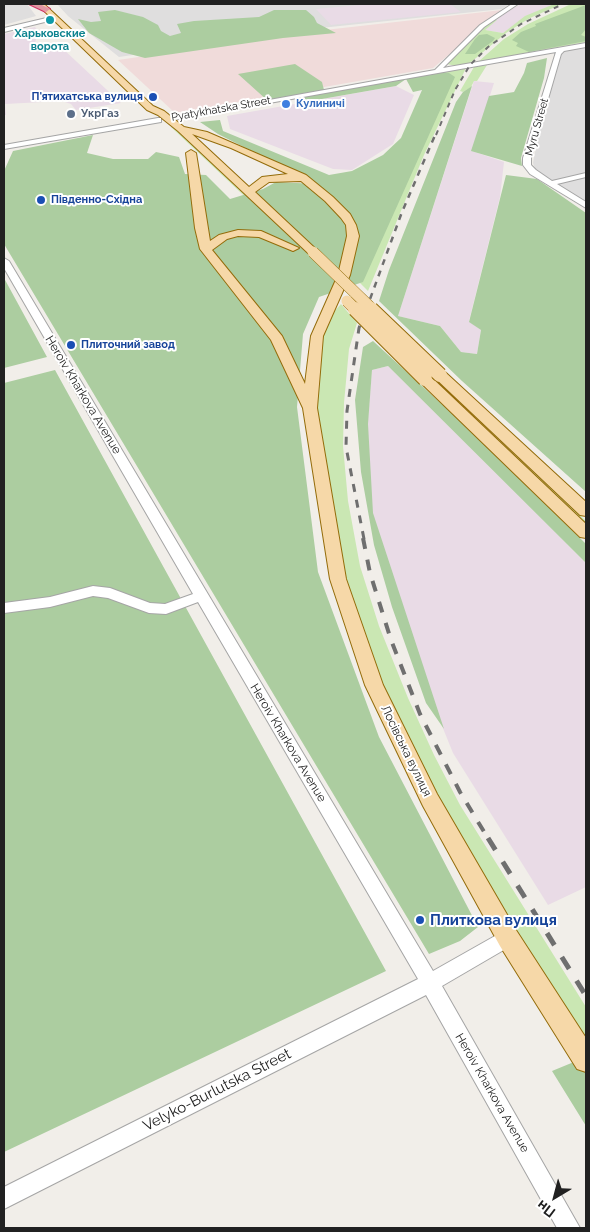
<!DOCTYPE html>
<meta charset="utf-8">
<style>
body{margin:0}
#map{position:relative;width:590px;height:1232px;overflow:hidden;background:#f1eee9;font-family:Raleway,sans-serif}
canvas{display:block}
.frame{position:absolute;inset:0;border:5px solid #212121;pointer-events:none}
.north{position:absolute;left:530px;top:1172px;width:50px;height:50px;-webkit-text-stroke:4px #fff;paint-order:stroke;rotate:217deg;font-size:14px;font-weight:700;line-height:20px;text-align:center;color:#212121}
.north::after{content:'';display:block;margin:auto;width:18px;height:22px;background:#212121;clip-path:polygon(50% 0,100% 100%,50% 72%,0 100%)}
</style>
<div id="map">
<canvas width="590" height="1232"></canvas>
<div class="frame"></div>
<div class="north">Пн</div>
</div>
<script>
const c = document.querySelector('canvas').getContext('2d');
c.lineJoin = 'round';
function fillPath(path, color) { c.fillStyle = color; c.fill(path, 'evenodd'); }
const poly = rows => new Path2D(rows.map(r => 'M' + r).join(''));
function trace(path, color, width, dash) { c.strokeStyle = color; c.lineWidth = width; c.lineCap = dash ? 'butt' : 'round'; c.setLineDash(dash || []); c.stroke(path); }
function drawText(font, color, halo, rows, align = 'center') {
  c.font = font + ' Raleway,sans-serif'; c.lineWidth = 4; c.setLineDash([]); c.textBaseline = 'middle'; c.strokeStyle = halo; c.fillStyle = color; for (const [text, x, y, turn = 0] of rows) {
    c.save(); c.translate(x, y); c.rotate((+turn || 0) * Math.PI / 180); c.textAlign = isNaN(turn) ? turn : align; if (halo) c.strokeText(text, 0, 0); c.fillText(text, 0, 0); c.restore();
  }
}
fillPath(poly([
 [4,4,27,4,36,16,4,25],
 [57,4,509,4,502,9,311,29,119,57,68,16],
 [586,46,586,204,536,171,533,163,555,51]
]), '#dfdede');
fillPath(poly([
 [502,10,433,68,175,113,118,60,316,31]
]), '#f0dbda');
fillPath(poly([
 [370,4,450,4,461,12,331,25,316,9],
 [521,4,554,4,525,17,503,33,484,30,505,13],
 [35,27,38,31,33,51,62,48,121,103,76,110,71,104,62,101,5,104,6,115,4,115,4,34],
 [474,81,494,83,472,151,504,162,500,197,469,321,481,330,477,354,461,352,440,326,398,316],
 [396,86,414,95,393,144,352,170,333,169,230,129,227,116],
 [388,366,586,563,586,887,548,905,453,753,406,637,363,478,372,370]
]), '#e9dbe6');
fillPath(poly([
 [554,4,562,4,530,18,506,33,470,63,456,66,447,64,472,38,494,19,497,20,485,30,503,33,525,16],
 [571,4,586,4,586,42,478,62,504,39,528,24],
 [487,65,477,81,474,81,471,87,463,92,460,91,474,67],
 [466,68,424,155,368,291,360,283,377,229,441,72],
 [171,127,174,127,234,183,498,435,586,521,586,526,377,321],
 [341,304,357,323,349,349,344,403,343,446,348,501,360,566,379,626,408,698,434,755,460,805,586,1007,586,1042,526,958,412,756,348,601,316,426,320,338,330,316]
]), '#cae7b3');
fillPath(poly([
 [586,5,586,29,581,35,586,37,586,41,529,52,516,46,518,43,512,40,521,32,536,26,535,24],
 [115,10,143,17,158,25,161,31,170,36,181,33,177,24,194,21,259,17,274,10,306,10,314,17,317,23,336,33,283,38,145,58,122,52,89,33,78,19,91,22,101,21,98,12],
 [487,34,495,38,493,41,475,54,465,54,475,39,479,35],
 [547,58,544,78,521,158,522,166,471,151,489,96,514,92,524,73,527,63],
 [295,64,322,82,324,90,268,101,238,74],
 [441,72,449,73,455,77,363,282,319,297,303,334,297,407,318,572,379,737,478,927,460,941,429,954,4,244,4,171,13,151,93,135,87,153,113,159,148,159,156,152,179,157,185,174,206,175,230,199,263,189,276,182,317,184,218,134,200,122,220,120,223,131,329,175,352,171,383,155,401,138,422,90,413,92,406,79,396,86,299,103,297,98],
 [472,86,398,316,440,326,461,352,477,354,481,330,469,322,506,175,537,179,586,213,586,492,462,381,379,301,389,270,456,102,463,92],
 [4,278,47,357,4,368],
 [373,341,482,441,586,544,586,563,388,366,372,370,368,424,373,513,444,729,426,703,392,607,374,545,361,472,355,400,363,347],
 [55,370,386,971,4,1152,4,383],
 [586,1057,586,1126,552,1071]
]), '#accda0');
const minor = poly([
 [512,4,518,4,484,27,443,68,586,43,586,47,564,51,561,54,531,158,531,165,536,170,552,181,586,173,586,177,557,184,586,202,586,208,530,174,523,165,523,158,556,52,168,121,164,119,435,70,480,25,512,4],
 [55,16,57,19,4,32,4,28,55,16],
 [158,118,161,118,161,122,4,149,4,145,158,118],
 [4,258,9,261,433,971,502,932,508,929,514,932,517,938,514,944,442,986,580,1228,557,1228,426,995,4,1209,4,1187,418,979,198,602,166,614,149,613,108,598,93,596,50,607,4,613,4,603,50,597,93,586,110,588,150,603,165,604,193,594,4,268,4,258]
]);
const major = poly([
 [37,4,44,4,153,106,164,111,184,127,207,132,306,175,333,197,350,214,356,225,359,236,350,275,323,336,317,408,346,579,383,685,437,794,516,930,586,1038,586,1072,577,1069,500,946,423,806,365,685,330,579,303,408,271,340,200,249,195,228,186,153,191,150,196,153,210,241,219,235,238,230,261,231,299,248,293,251,259,237,238,236,227,239,212,250,282,336,305,384,311,336,338,275,347,236,346,225,341,218,325,201,301,181,269,182,255,192,319,252,317,254,309,254,178,131,158,115,147,110,37,4],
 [192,134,231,148,288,174,262,177,249,187,192,134],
 [440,371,445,372,586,502,586,516,580,515,435,378,433,375,440,371],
 [425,375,430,376,586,524,586,538,580,537,420,382,418,379,425,375]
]);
const highway = poly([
 [29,4,40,4,50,9,46,12,29,4]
]);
trace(minor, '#a5a5a5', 2);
trace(major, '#946c0a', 2);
trace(highway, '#d03464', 2);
fillPath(minor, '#fff');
fillPath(major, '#f6d8a8');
fillPath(highway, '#e297a2');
trace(poly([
 [436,135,455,90,470,65,488,47,521,24,563,4]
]), '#6f6f6f', 2, [5, 5]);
trace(poly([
 [366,310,402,212,436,133]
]), '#6f6f6f', 2.5, [6, 6]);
trace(poly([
 [364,539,346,447,347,411,359,328,366,309]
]), '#6f6f6f', 3, [8, 8]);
trace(poly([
 [363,538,370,573,391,640,420,714,460,792,489,840]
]), '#6f6f6f', 4, [11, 11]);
trace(poly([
 [488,838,586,996]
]), '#6f6f6f', 5, [14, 14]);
const majorBridgeFar1 = poly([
 [313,252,373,310],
 [347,301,356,310]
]);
const majorBridge = poly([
 [355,309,425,379],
 [371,309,440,375]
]);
trace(majorBridgeFar1, '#946c0a', 12, []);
trace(majorBridge, '#946c0a', 16, []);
trace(majorBridgeFar1, '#f6d8a8', 11);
trace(majorBridge, '#f6d8a8', 14);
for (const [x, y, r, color] of [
 [50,20,5,"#0f9aa8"],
 [153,97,5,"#1a4fb4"],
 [286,104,5,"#3f7fe0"],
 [71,114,5,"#5c6f8a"],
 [41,200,5,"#1a4fb4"],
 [71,345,5,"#1a4fb4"],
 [420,920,5,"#1a4fb4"]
]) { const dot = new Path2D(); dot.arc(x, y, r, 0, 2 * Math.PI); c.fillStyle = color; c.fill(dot); trace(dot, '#fff', 2); }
drawText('bold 11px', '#0d838f', '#fff', [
 ["Харьковские",50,34],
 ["ворота",50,47]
]);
drawText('bold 11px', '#164399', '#fff', [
 ["П'ятихатська вулиця",143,97,"right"],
 ["Південно-Східна",51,200],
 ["Плиточний завод",81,345]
], 'left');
drawText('bold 11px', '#366cbe', '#fff', [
 ["Кулиничі",296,104]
], 'left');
drawText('11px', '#212121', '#fff', [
 ["Pyatykhatska Street",221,109,-10],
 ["Myru Street",537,127,-74]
]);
drawText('bold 11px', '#4e5e75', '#fff', [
 ["УкрГаз",81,114]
], 'left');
drawText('12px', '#212121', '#fff', [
 ["Heroiv Kharkova Avenue",83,395,59],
 ["Heroiv Kharkova Avenue",288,743,59],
 ["Лосівська вулиця",406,751,64],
 ["Heroiv Kharkova Avenue",492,1093,60]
]);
drawText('bold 15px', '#164399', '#fff', [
 ["Плиткова вулиця",430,920]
], 'left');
drawText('15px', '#212121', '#fff', [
 ["Velyko-Burlutska Street",217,1090,-27]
]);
</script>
